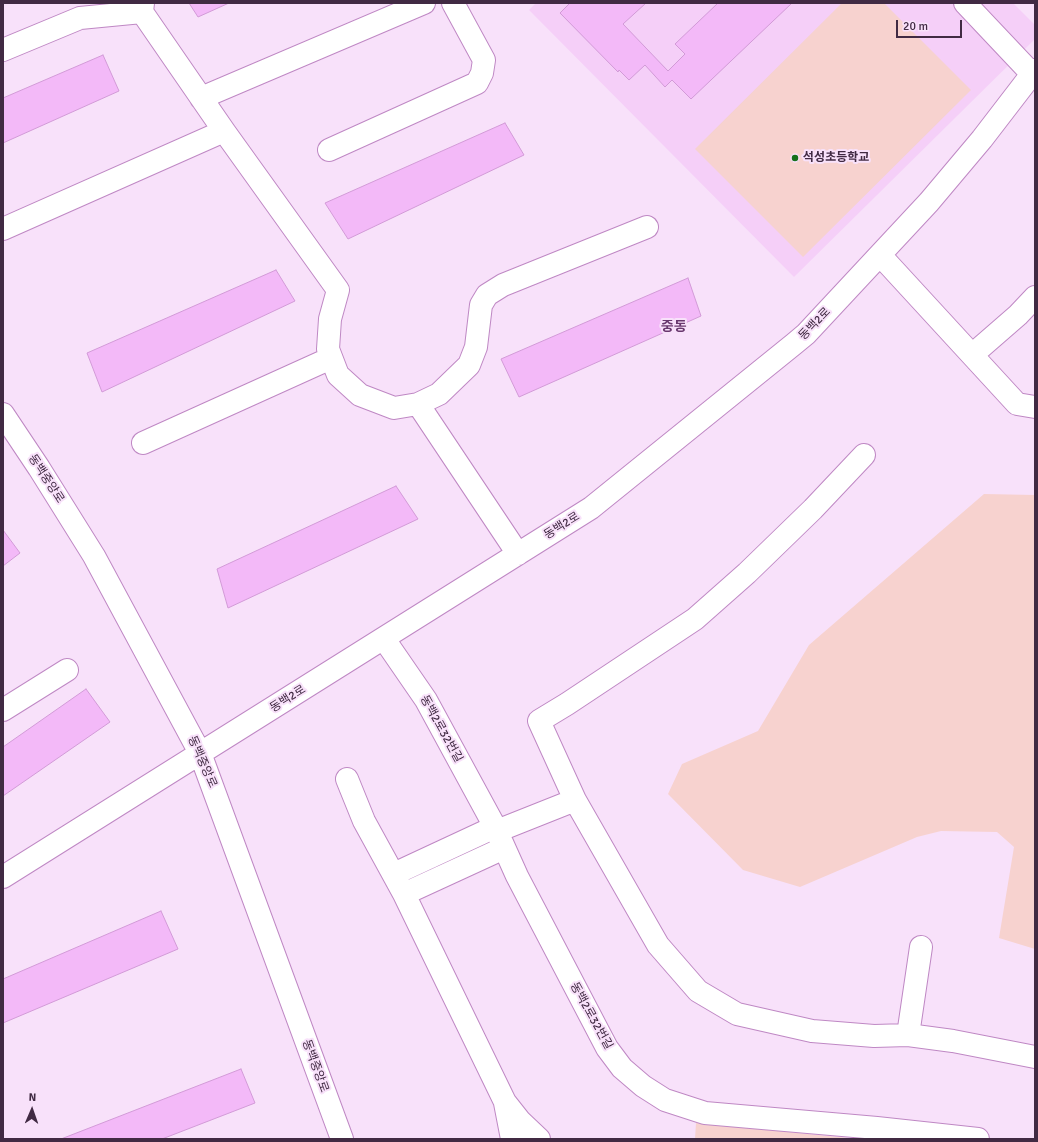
<!DOCTYPE html>
<meta charset="utf-8">
<style>
body{margin:0}
#map{position:relative;width:1038px;height:1142px;overflow:hidden;background:#f8e1fa;font-family:Signika,sans-serif}
canvas{display:block}
.frame{position:absolute;inset:0;border:4px solid #412a43;pointer-events:none}
.north{position:absolute;left:12px;top:1090px;width:40px;height:40px;-webkit-text-stroke:3px #f8e1fa;paint-order:stroke;rotate:2deg;font-size:11px;font-weight:700;line-height:16px;text-align:center;color:#412a43}
.north::after{content:'';display:block;margin:auto;width:14px;height:18px;background:#412a43;clip-path:polygon(50% 0,100% 100%,50% 72%,0 100%)}
.scale{position:absolute;left:896px;top:20px;width:66px;height:18px;box-sizing:border-box;border:2px solid #412a43;border-top:0;padding-left:5px;font-size:12px;line-height:14px;white-space:nowrap;color:#412a43;-webkit-text-stroke:3px #f8e1fa;paint-order:stroke}
</style>
<div id="map">
<canvas width="1038" height="1142"></canvas>
<div class="frame"></div>
<div class="north">N</div>
<div class="scale">20 m</div>
</div>
<script>
const c = document.querySelector('canvas').getContext('2d');
c.lineJoin = 'round';
function fillPath(path, color) { c.fillStyle = color; c.fill(path, 'evenodd'); }
const poly = rows => new Path2D(rows.map(r => 'M' + r).join(''));
function trace(path, color, width, dash) { c.strokeStyle = color; c.lineWidth = width; c.lineCap = dash ? 'butt' : 'round'; c.setLineDash(dash || []); c.stroke(path); }
function drawText(font, color, halo, rows, align = 'center') {
  c.font = font + ' Signika,"Noto Sans KR",sans-serif'; c.lineWidth = 4; c.setLineDash([]); c.textBaseline = 'middle'; c.strokeStyle = halo; c.fillStyle = color; for (const [text, x, y, turn = 0] of rows) {
    c.save(); c.translate(x, y); c.rotate((+turn || 0) * Math.PI / 180); c.textAlign = isNaN(turn) ? turn : align; if (halo) c.strokeText(text, 0, 0); c.fillText(text, 0, 0); c.restore();
  }
}
fillPath(poly([
 [536,3,1013,3,1035,25,1035,39,794,277,529,10]
]), '#f5cff8');
fillPath(poly([
 [842,3,884,3,971,90,803,257,695,149],
 [984,494,1035,495,1035,949,999,938,1014,847,997,832,941,831,917,837,800,887,743,870,668,794,682,764,758,731,809,645],
 [696,1123,859,1139,695,1139]
]), '#f7d2cf');
const building = poly([
 [189,3,229,3,198,17,189,3],
 [570,3,646,3,623,24,668,71,685,54,675,44,718,3,792,3,691,99,672,80,665,87,645,65,629,80,619,70,618,72,560,13,570,3],
 [103,55,119,91,3,143,3,98,103,55],
 [505,123,524,155,348,239,325,203,505,123],
 [276,270,295,301,102,392,87,353,276,270],
 [688,278,701,316,519,397,501,359,688,278],
 [396,486,418,519,228,608,217,569,396,486],
 [3,530,20,553,3,566,3,530],
 [86,689,110,722,3,796,3,747,86,689],
 [161,911,178,949,3,1023,3,979,161,911],
 [241,1069,255,1103,162,1139,61,1139,241,1069]
]);
fillPath(building, '#f3b9f8');
trace(building, '#d29ad7', 1);
const minor = poly([
 [143,3,142,12,224,131,338,290,330,319,328,349,338,375,360,395,394,408,418,404,518,554],
 [965,3,1032,74],
 [3,50,80,18,142,12],
 [201,98,424,3],
 [329,150,477,83,482,73,484,60,453,3],
 [3,229,224,131],
 [880,255,1017,404,1035,407],
 [972,355,1018,315,1035,297],
 [418,404,439,394,469,365,476,347,481,305,487,295,503,285,647,227],
 [3,414,39,468,94,556,200,753,342,1139],
 [143,443,331,358],
 [864,455,813,509,747,573,695,619,567,704,539,721,575,800,658,945,698,991,737,1014,812,1031,874,1036,908,1035,953,1041,1035,1057],
 [384,639,426,700,495,827,517,876,607,1048,622,1068,643,1086,665,1100,705,1113,877,1128,978,1139],
 [3,710,67,670],
 [347,779,364,821,404,894,505,1102,520,1121,539,1139],
 [497,831,575,800],
 [394,874,495,827],
 [3,877,591,508,794,344,806,334,929,202,982,139,1035,70],
 [404,894,504,848],
 [908,1035,921,947],
 [505,1103,512,1139]
]);
trace(minor, '#bf88c4', 24);
trace(minor, '#fff', 22);
for (const [x, y, r, color] of [
 [795,158,4,"#15701c"]
]) { const dot = new Path2D(); dot.arc(x, y, r, 0, 2 * Math.PI); c.fillStyle = color; c.fill(dot); trace(dot, '#f8e1fa', 1.5); }
drawText('bold 12px', '#412a43', '#f8e1fa', [
 ["석성초등학교",803,158]
], 'left');
drawText('12px', '#412a43', '#f8e1fa', [
 ["동백2로",815,324,-46],
 ["동백중앙로",46,479,57],
 ["동백2로",562,526,-32],
 ["동백2로",288,699,-32],
 ["동백2로32번길",441,729,61],
 ["동백중앙로",202,762,66],
 ["동백2로32번길",591,1016,61],
 ["동백중앙로",315,1066,70]
]);
drawText('bold 14px', '#69386e', '#f8e1fa', [
 ["중동",674,327]
]);
</script>
